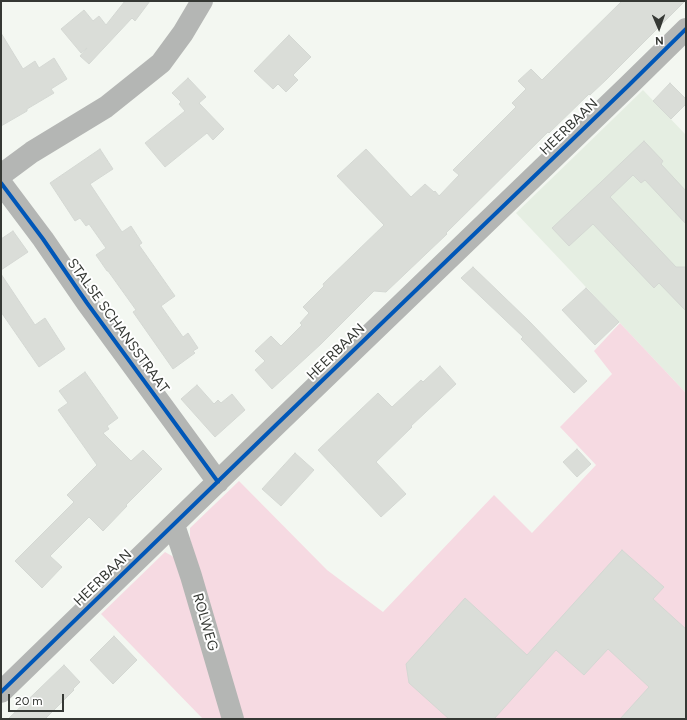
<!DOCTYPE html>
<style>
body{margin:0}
#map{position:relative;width:687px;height:720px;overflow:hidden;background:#f3f7f1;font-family:Figtree,sans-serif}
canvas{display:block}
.frame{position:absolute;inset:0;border:2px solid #353834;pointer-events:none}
.north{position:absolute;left:639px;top:8px;width:40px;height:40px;-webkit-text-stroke:3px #fff;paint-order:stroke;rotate:178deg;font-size:11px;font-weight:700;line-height:16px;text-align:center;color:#353834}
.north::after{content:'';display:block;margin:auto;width:14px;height:18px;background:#353834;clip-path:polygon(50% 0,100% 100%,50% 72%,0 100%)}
.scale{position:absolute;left:8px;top:694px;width:56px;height:18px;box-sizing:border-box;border:2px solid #353834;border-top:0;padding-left:5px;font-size:12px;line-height:14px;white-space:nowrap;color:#353834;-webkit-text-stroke:3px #fff;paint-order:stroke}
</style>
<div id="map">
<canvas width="687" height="720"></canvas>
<div class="frame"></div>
<div class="north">N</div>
<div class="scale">20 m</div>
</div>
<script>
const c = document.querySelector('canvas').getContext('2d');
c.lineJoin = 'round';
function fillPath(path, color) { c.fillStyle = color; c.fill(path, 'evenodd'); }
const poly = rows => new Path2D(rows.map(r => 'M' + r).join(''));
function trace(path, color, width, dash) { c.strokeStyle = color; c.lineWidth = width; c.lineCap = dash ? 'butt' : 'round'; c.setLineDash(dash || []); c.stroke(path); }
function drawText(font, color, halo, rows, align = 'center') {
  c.font = font + ' Figtree,sans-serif'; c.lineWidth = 4; c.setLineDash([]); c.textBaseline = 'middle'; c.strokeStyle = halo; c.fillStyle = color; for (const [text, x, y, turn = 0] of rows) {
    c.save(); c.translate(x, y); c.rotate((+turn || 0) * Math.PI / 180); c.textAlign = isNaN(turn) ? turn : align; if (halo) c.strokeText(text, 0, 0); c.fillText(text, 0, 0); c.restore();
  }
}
fillPath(poly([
 [643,90,686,135,686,393,516,213]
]), '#e5eee2');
fillPath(poly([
 [620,323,686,393,686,719,242,719,190,539,190,528,239,481,327,570,383,612,494,495,532,533,596,465,560,427,612,374,594,351],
 [165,552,172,556,175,558,225,719,202,719,202,718,101,614]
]), '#f6dae2');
const building = poly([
 [125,1,150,1,135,21,132,18,89,64,80,56,87,48,81,53,61,29,84,10,93,21,99,16,106,25,125,1],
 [622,1,685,1,607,79,590,95,589,94,549,133,548,132,446,233,447,234,386,292,374,291,321,344,272,389,255,370,265,361,255,351,271,336,281,346,302,325,300,323,309,313,303,307,324,286,323,284,384,225,337,176,366,149,411,197,425,184,434,192,435,191,439,196,459,175,453,170,516,107,512,103,526,89,518,81,531,69,542,80,622,1],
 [1,33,23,69,35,61,39,68,54,58,67,79,51,89,54,93,27,109,27,111,1,126,1,33],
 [289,35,311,57,293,75,298,80,286,92,278,84,273,89,254,71,289,35],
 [188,78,206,97,199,103,224,129,213,140,207,133,165,167,145,143,185,111,179,104,181,102,172,93,188,78],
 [670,83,686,99,686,104,671,119,653,101,670,83],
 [644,141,663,161,661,164,686,191,686,224,645,180,641,183,633,175,610,197,676,267,686,267,686,311,659,283,654,288,593,224,569,246,552,228,600,183,644,141],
 [100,149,113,169,90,184,122,232,131,226,142,243,139,245,175,296,161,306,183,337,188,333,198,348,193,351,195,353,173,369,133,312,136,310,108,271,107,271,96,255,106,248,89,224,86,226,80,218,75,221,50,183,100,149],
 [13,231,28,252,1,270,1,239,13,231],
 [473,267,530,322,587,381,574,393,521,339,523,337,461,278,473,267],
 [1,274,35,325,45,318,65,349,39,367,1,312,1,274],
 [586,288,619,322,595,345,562,310,586,288],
 [440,366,456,384,411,426,412,427,376,462,406,494,381,517,318,450,378,393,392,407,421,380,423,382,440,366],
 [85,372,118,418,107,426,109,429,103,433,131,461,143,450,162,469,126,505,127,506,103,531,89,517,50,556,62,567,42,588,15,561,74,502,67,495,97,465,58,410,68,403,59,391,85,372],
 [197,385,214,404,218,400,221,403,232,394,245,410,215,437,181,399,197,385],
 [577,449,591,464,577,477,563,462,577,449],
 [295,453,314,470,281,506,262,489,295,453],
 [622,550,664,587,653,599,686,629,686,719,620,719,649,687,608,649,584,675,556,650,494,719,449,719,409,683,406,664,465,598,527,655,622,550],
 [114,636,137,660,113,684,90,660,114,636],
 [64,665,80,682,73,689,74,690,45,719,8,719,64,665]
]);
fillPath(building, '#daddd8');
trace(building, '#d4d8d3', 1);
trace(poly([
 [1,175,32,152,106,107,161,63,183,33,202,1],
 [1,183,43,239,87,303,218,482],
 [174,525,191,576,233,719],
 [1,692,276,425,629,85,686,29]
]), '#b4b6b4', 22);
trace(poly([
 [1,183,43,239,87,303,218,482],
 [1,692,276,425,629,85,686,29]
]), '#0057b8', 4);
drawText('14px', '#353834', '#fff', [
 ["HEERBAAN",569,127,-44],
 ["STALSE SCHANSSTRAAT",118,326,54],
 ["HEERBAAN",336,352,-44],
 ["HEERBAAN",103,578,-44],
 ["ROLWEG",205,622,74]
]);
</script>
